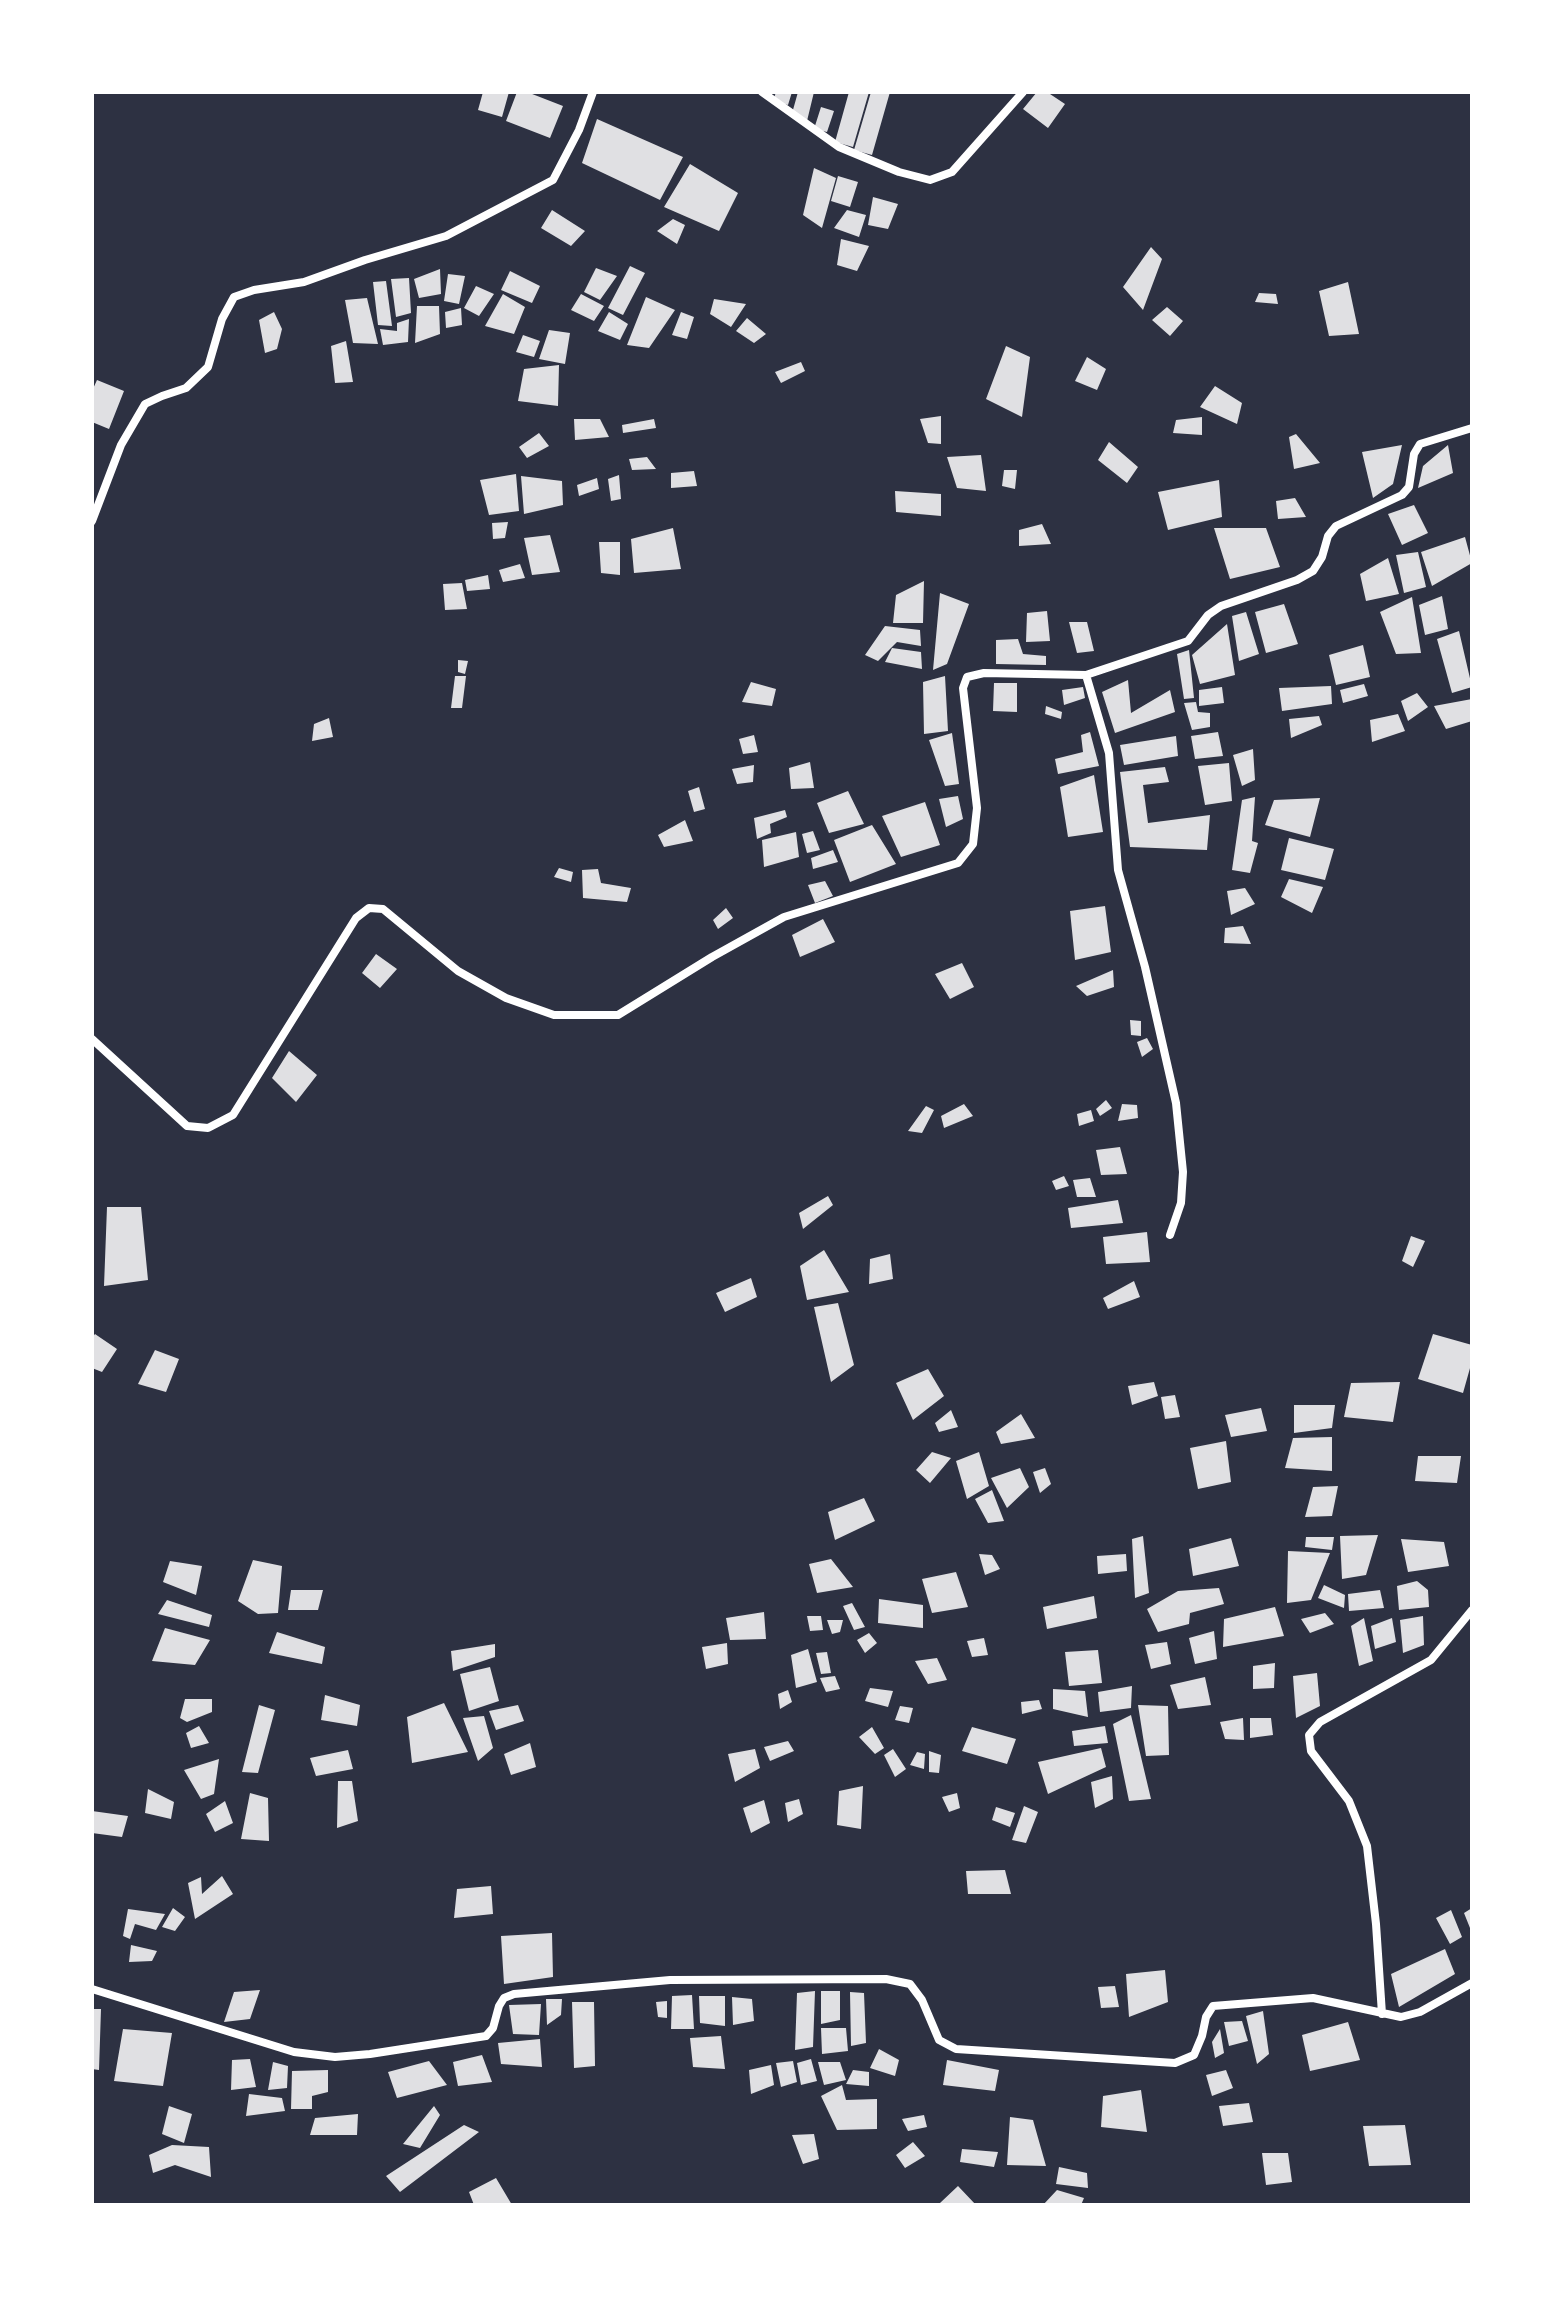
<!DOCTYPE html>
<style>
body{margin:0}
#map{position:relative;width:1564px;height:2297px;overflow:hidden;background:#2d3142;font-family:"PT Sans",sans-serif}
canvas{display:block}
.frame{position:absolute;inset:0;border:94px solid #fff;pointer-events:none}
</style>
<div id="map">
<canvas width="1564" height="2297"></canvas>
<div class="frame"></div>
</div>
<script>
const c = document.querySelector('canvas').getContext('2d');
c.lineJoin = 'round';
function fillPath(path, color) { c.fillStyle = color; c.fill(path, 'evenodd'); }
const poly = rows => new Path2D(rows.map(r => 'M' + r).join(''));
function trace(path, color, width, dash) { c.strokeStyle = color; c.lineWidth = width; c.lineCap = dash ? 'butt' : 'round'; c.setLineDash(dash || []); c.stroke(path); }
fillPath(poly([
 [483,92,509,92,502,117,478,110],
 [517,92,527,92,563,106,550,138,506,121],
 [776,92,792,92,788,105,773,101],
 [798,92,814,92,807,121,791,117],
 [849,92,869,92,853,147,835,142],
 [871,92,890,92,872,155,854,150],
 [1037,92,1047,92,1065,104,1048,128,1023,109],
 [821,107,834,111,827,132,814,129],
 [597,119,683,157,660,200,582,163],
 [690,164,738,193,719,231,664,207],
 [814,168,836,178,822,228,803,215],
 [838,176,858,182,850,207,831,201],
 [873,197,898,204,888,229,868,225],
 [552,210,585,231,571,246,541,228],
 [847,210,866,215,859,237,834,228],
 [673,219,685,225,677,244,657,231],
 [841,239,869,246,857,271,837,265],
 [1151,247,1162,259,1143,310,1123,287],
 [630,266,645,273,623,315,608,308],
 [596,268,617,276,600,300,584,292],
 [440,269,441,294,419,298,414,279],
 [510,271,540,286,532,303,501,290],
 [448,274,465,276,459,304,444,301],
 [409,278,411,313,396,317,391,279],
 [386,281,392,326,378,325,373,282],
 [1348,282,1359,334,1329,336,1319,291],
 [476,286,494,294,479,316,464,308],
 [1259,293,1276,294,1278,304,1255,302],
 [503,294,525,307,514,334,485,326],
 [581,294,604,306,594,321,571,310],
 [646,297,675,310,649,348,627,345],
 [367,298,378,344,353,343,345,300],
 [714,299,746,304,731,327,710,314],
 [417,306,439,306,440,334,415,343],
 [1167,307,1183,321,1170,336,1152,320],
 [461,308,462,325,446,328,445,312],
 [274,312,282,329,277,349,265,353,259,320],
 [609,312,628,324,620,340,598,331],
 [681,312,694,317,687,339,672,335],
 [747,318,766,334,754,343,736,331],
 [409,319,408,342,383,345,380,329,397,331,397,323],
 [549,330,570,333,565,364,539,359],
 [523,335,540,341,534,357,516,352],
 [346,341,353,382,335,383,331,346],
 [1006,346,1030,357,1022,417,986,399],
 [1087,357,1106,369,1097,390,1075,381],
 [801,362,805,371,781,383,775,372],
 [559,365,558,406,518,401,524,369],
 [97,380,124,391,109,429,92,422,92,391],
 [1215,386,1242,403,1237,424,1200,407],
 [941,416,941,444,928,443,920,419],
 [1202,417,1202,435,1173,433,1176,420],
 [574,419,600,419,609,437,575,440],
 [654,419,656,428,623,433,622,425],
 [539,433,549,446,527,458,519,447],
 [1296,434,1320,463,1294,469,1289,437],
 [1109,442,1138,467,1127,483,1098,460],
 [1402,445,1393,484,1373,498,1362,452],
 [1448,445,1453,473,1418,488,1423,466],
 [981,455,986,491,957,488,947,457],
 [647,457,656,469,632,470,629,459],
 [1004,470,1017,470,1015,489,1002,486],
 [694,471,697,486,671,488,671,473],
 [516,474,519,511,489,515,480,480],
 [619,475,621,499,611,501,608,479],
 [521,476,562,481,563,505,524,514],
 [597,478,599,489,579,496,577,485],
 [1219,480,1222,517,1168,530,1158,492],
 [895,491,941,494,941,516,896,512],
 [1295,498,1306,517,1278,519,1276,501],
 [1414,505,1428,533,1402,545,1388,514],
 [508,522,505,538,493,539,492,523],
 [1042,524,1051,544,1019,546,1019,530],
 [673,528,681,569,634,573,631,539],
 [1214,528,1266,528,1280,567,1230,579],
 [550,535,560,572,532,575,524,538],
 [1465,537,1472,563,1432,586,1421,552],
 [599,542,620,542,620,575,601,573],
 [1418,552,1426,587,1404,593,1396,555],
 [1388,558,1399,594,1366,601,1360,574],
 [520,564,525,578,503,582,499,570],
 [488,575,490,589,467,591,465,580],
 [924,581,923,623,893,623,896,595],
 [462,583,467,609,445,610,443,584],
 [940,593,969,604,947,664,933,670],
 [1442,596,1448,629,1425,635,1419,605],
 [1412,597,1421,653,1396,654,1380,612],
 [1284,604,1298,644,1266,653,1255,612],
 [1047,611,1050,641,1026,642,1027,613],
 [1246,612,1259,654,1239,661,1232,616],
 [1069,622,1087,622,1094,651,1077,653],
 [1227,624,1235,675,1200,684,1192,655],
 [885,626,920,630,921,646,897,642,878,661,865,655],
 [1459,631,1472,687,1452,693,1437,639],
 [1018,639,1023,654,1046,656,1046,665,996,664,996,640],
 [1363,645,1370,677,1336,685,1329,655],
 [892,648,921,652,922,669,885,662],
 [1189,650,1194,698,1184,699,1177,654],
 [458,660,468,661,465,674,458,672],
 [455,676,466,676,462,708,451,708],
 [945,676,948,731,924,734,923,682],
 [1128,680,1131,713,1170,690,1175,712,1115,733,1102,692],
 [751,682,776,689,772,706,742,702],
 [994,683,1017,683,1017,712,993,711],
 [1364,684,1368,696,1343,703,1340,690],
 [1331,686,1332,704,1282,711,1279,688],
 [1083,687,1085,698,1064,705,1062,690],
 [1222,687,1224,703,1199,706,1199,690],
 [1417,693,1428,707,1408,721,1401,701],
 [1472,699,1472,721,1446,729,1434,706],
 [1196,702,1198,712,1210,713,1210,727,1192,730,1184,703],
 [1046,706,1062,712,1061,719,1045,714],
 [1398,714,1405,731,1372,742,1370,720],
 [1319,716,1322,725,1291,738,1289,719],
 [329,718,333,737,312,741,314,724],
 [1090,732,1099,766,1058,774,1055,759,1083,752,1081,735],
 [1218,732,1223,756,1195,759,1191,736],
 [952,733,959,784,945,786,929,740],
 [754,735,758,752,743,754,739,739],
 [1176,736,1178,756,1124,765,1120,745],
 [1253,749,1255,780,1242,786,1233,755],
 [810,762,814,788,791,789,789,768],
 [1229,763,1232,801,1205,805,1198,766],
 [754,765,753,782,737,784,732,769],
 [1165,767,1169,782,1143,785,1148,823,1210,815,1207,850,1130,847,1120,772],
 [1094,775,1103,832,1068,837,1060,787],
 [699,787,705,809,694,812,688,791],
 [848,791,864,824,829,833,817,803],
 [958,796,963,819,946,827,939,799],
 [1255,797,1252,841,1258,843,1250,873,1232,870,1242,800],
 [1320,798,1310,837,1265,825,1274,800],
 [925,802,940,845,901,857,882,816],
 [785,810,787,817,770,824,771,833,757,839,754,818],
 [685,820,693,841,664,847,658,835],
 [872,825,896,864,850,882,834,840],
 [813,831,820,850,807,853,802,834],
 [796,832,799,857,764,867,762,840],
 [1289,838,1334,849,1325,880,1281,870],
 [833,850,838,862,813,869,811,858],
 [559,868,573,872,571,882,554,877],
 [598,869,601,883,631,888,627,902,583,898,582,870],
 [1289,879,1323,887,1312,913,1281,897],
 [825,881,833,896,815,903,808,885],
 [1245,888,1255,904,1231,915,1227,891],
 [1105,906,1111,952,1075,960,1070,911],
 [726,908,733,918,718,929,713,920],
 [823,919,835,942,800,957,792,935],
 [1243,926,1251,944,1224,943,1225,928],
 [376,954,397,969,380,988,362,973],
 [962,963,974,987,950,999,935,974],
 [1113,970,1114,987,1087,996,1076,986],
 [1130,1020,1141,1021,1141,1036,1131,1035],
 [1147,1038,1153,1049,1142,1057,1137,1042],
 [289,1051,317,1075,296,1102,272,1078],
 [1106,1100,1112,1108,1100,1116,1096,1109],
 [964,1104,973,1116,944,1128,941,1116],
 [1122,1104,1137,1105,1138,1118,1118,1121],
 [926,1106,934,1110,922,1133,908,1131],
 [1091,1110,1094,1121,1079,1126,1077,1114],
 [1120,1147,1127,1174,1101,1175,1096,1150],
 [1064,1176,1069,1186,1056,1190,1052,1181],
 [1090,1178,1096,1197,1077,1197,1073,1180],
 [828,1196,833,1205,803,1229,799,1213],
 [1118,1200,1123,1223,1071,1228,1068,1208],
 [107,1207,141,1207,148,1280,104,1286],
 [1147,1232,1150,1262,1106,1264,1103,1237],
 [1411,1236,1425,1241,1413,1267,1402,1261],
 [824,1250,849,1292,807,1300,800,1266],
 [890,1254,893,1279,869,1284,870,1259],
 [751,1278,757,1297,725,1312,716,1293],
 [1134,1281,1140,1297,1108,1309,1103,1298],
 [838,1303,854,1365,831,1382,814,1307],
 [95,1334,117,1349,102,1372,92,1368,92,1338],
 [1433,1334,1472,1345,1472,1361,1463,1393,1418,1379],
 [155,1350,179,1359,166,1392,138,1384],
 [928,1369,944,1396,913,1420,896,1383],
 [1154,1382,1158,1396,1132,1405,1128,1386],
 [1400,1382,1393,1422,1344,1417,1351,1383],
 [1175,1395,1180,1417,1165,1419,1161,1397],
 [1294,1405,1335,1405,1332,1428,1294,1433],
 [1261,1408,1267,1431,1231,1437,1225,1415],
 [951,1410,958,1427,939,1432,935,1423],
 [1021,1414,1035,1438,1001,1444,996,1432],
 [1332,1437,1332,1471,1285,1468,1293,1438],
 [1226,1441,1231,1482,1198,1489,1190,1448],
 [932,1452,951,1458,930,1483,916,1470],
 [979,1452,989,1486,967,1499,956,1461],
 [1418,1456,1461,1456,1457,1483,1415,1481],
 [1020,1468,1029,1487,1007,1508,991,1478],
 [1045,1468,1051,1484,1040,1493,1033,1472],
 [1338,1486,1332,1516,1305,1517,1313,1487],
 [992,1490,1004,1521,988,1523,975,1499],
 [864,1498,875,1521,835,1540,828,1512],
 [1378,1535,1366,1575,1342,1579,1340,1536],
 [1143,1536,1149,1593,1135,1598,1132,1539],
 [1306,1537,1334,1537,1332,1550,1305,1547],
 [1231,1538,1239,1566,1193,1576,1189,1549],
 [1401,1539,1444,1542,1449,1566,1408,1572],
 [1288,1551,1330,1553,1311,1600,1287,1603],
 [979,1554,992,1555,1000,1569,985,1575],
 [1126,1554,1127,1571,1098,1574,1097,1556],
 [831,1559,853,1587,817,1593,809,1564],
 [253,1560,282,1566,278,1613,258,1614,238,1601],
 [170,1561,202,1566,196,1595,163,1582],
 [956,1572,968,1607,932,1613,922,1579],
 [1417,1581,1428,1590,1429,1607,1399,1610,1397,1586],
 [1324,1585,1345,1595,1344,1608,1318,1598],
 [1219,1588,1224,1604,1190,1613,1189,1624,1158,1632,1147,1609,1178,1591],
 [291,1590,323,1590,318,1610,288,1610],
 [1380,1590,1384,1608,1349,1611,1348,1594],
 [1094,1596,1097,1618,1047,1629,1043,1607],
 [879,1599,923,1605,923,1628,878,1623],
 [167,1600,212,1615,209,1627,158,1614],
 [852,1603,865,1627,854,1630,843,1606],
 [1275,1607,1284,1636,1223,1647,1224,1619],
 [764,1612,766,1639,730,1640,726,1618],
 [1325,1613,1334,1624,1310,1633,1301,1619],
 [807,1616,821,1616,823,1630,810,1631],
 [1423,1616,1424,1645,1403,1653,1400,1620],
 [1364,1618,1373,1661,1359,1666,1351,1626],
 [1392,1618,1396,1642,1375,1649,1371,1626],
 [827,1620,843,1620,840,1632,832,1634],
 [165,1628,210,1640,195,1665,152,1661],
 [1214,1631,1217,1659,1195,1664,1189,1638],
 [277,1632,325,1647,322,1664,269,1653],
 [869,1633,877,1643,865,1653,857,1640],
 [984,1638,988,1655,972,1657,967,1641],
 [1167,1642,1171,1664,1151,1669,1145,1645],
 [727,1643,728,1664,706,1669,702,1647],
 [495,1644,495,1657,453,1671,451,1651],
 [808,1649,817,1682,796,1688,791,1655],
 [1098,1650,1102,1683,1069,1686,1065,1652],
 [827,1652,831,1673,821,1674,816,1653],
 [937,1658,947,1680,928,1684,915,1661],
 [1275,1663,1274,1688,1253,1689,1253,1666],
 [490,1667,499,1701,469,1711,460,1674],
 [1317,1673,1320,1706,1296,1718,1293,1676],
 [835,1676,840,1689,826,1692,820,1678],
 [1205,1677,1211,1705,1178,1709,1170,1685],
 [1132,1686,1131,1708,1100,1712,1098,1692],
 [870,1688,893,1691,888,1707,865,1701],
 [1053,1689,1085,1691,1088,1717,1053,1709],
 [788,1690,792,1702,780,1709,778,1694],
 [325,1695,360,1705,357,1726,321,1720],
 [185,1699,212,1699,212,1712,187,1722,180,1718],
 [1039,1700,1042,1709,1022,1714,1021,1702],
 [444,1703,468,1752,412,1763,407,1717],
 [259,1705,275,1710,258,1773,242,1772],
 [518,1705,524,1721,496,1730,489,1711],
 [1138,1705,1168,1706,1169,1755,1146,1756],
 [900,1706,913,1708,909,1723,895,1720],
 [1131,1715,1151,1799,1129,1801,1113,1724],
 [484,1716,493,1748,478,1761,463,1718],
 [1243,1718,1244,1740,1225,1739,1220,1722],
 [1250,1718,1271,1718,1273,1735,1250,1738],
 [199,1726,209,1743,191,1748,186,1733],
 [1105,1726,1108,1743,1074,1746,1072,1731],
 [872,1727,884,1748,875,1754,859,1737],
 [972,1727,1016,1739,1007,1764,962,1751],
 [788,1741,794,1751,770,1761,764,1747],
 [530,1743,536,1767,511,1775,504,1754],
 [1101,1748,1106,1767,1048,1794,1038,1762],
 [755,1749,760,1768,735,1782,728,1754],
 [893,1749,906,1769,895,1777,884,1755],
 [348,1750,353,1769,316,1776,310,1758],
 [929,1751,941,1755,939,1773,929,1772],
 [917,1752,925,1754,924,1769,910,1765],
 [219,1759,214,1794,201,1799,184,1770],
 [1112,1776,1113,1799,1095,1808,1091,1782],
 [338,1781,352,1781,358,1821,337,1828],
 [863,1786,861,1829,837,1825,839,1791],
 [148,1789,174,1802,171,1819,145,1813],
 [250,1793,268,1798,269,1841,241,1839],
 [957,1793,960,1808,949,1812,942,1797],
 [799,1799,803,1814,788,1822,785,1803],
 [764,1800,770,1823,751,1833,743,1808],
 [225,1801,233,1823,215,1832,206,1814],
 [1024,1806,1038,1812,1026,1843,1012,1840],
 [996,1807,1015,1813,1010,1827,992,1820],
 [92,1811,128,1816,122,1837,92,1833],
 [1005,1870,1011,1894,968,1894,966,1871],
 [222,1876,233,1894,195,1919,188,1883,201,1877,202,1894],
 [491,1886,493,1914,454,1918,457,1889],
 [173,1908,185,1917,175,1931,162,1927],
 [1472,1908,1472,1933,1464,1913],
 [128,1909,165,1914,156,1930,135,1924,130,1939,123,1936],
 [1451,1910,1462,1937,1450,1944,1436,1918],
 [552,1933,553,1977,504,1984,501,1936],
 [131,1945,157,1951,152,1961,129,1962],
 [1445,1949,1455,1974,1399,2007,1391,1974],
 [1165,1970,1168,2002,1129,2017,1126,1974],
 [1115,1986,1119,2007,1101,2008,1098,1987],
 [260,1990,250,2019,224,2022,234,1992],
 [815,1991,813,2047,795,2050,797,1993],
 [821,1991,840,1991,840,2020,821,2024],
 [850,1992,864,1993,866,2043,851,2046],
 [692,1995,694,2029,671,2029,672,1996],
 [699,1996,725,1996,725,2026,700,2023],
 [732,1997,752,1999,754,2021,733,2025],
 [546,1999,562,1999,561,2015,547,2025],
 [667,2001,667,2018,658,2017,656,2002],
 [572,2002,594,2002,595,2066,574,2068],
 [541,2004,539,2035,513,2034,509,2005],
 [92,2009,101,2009,99,2070,92,2069],
 [1263,2011,1269,2054,1257,2064,1246,2016],
 [1242,2021,1248,2041,1229,2046,1224,2022],
 [1348,2022,1360,2060,1310,2071,1302,2035],
 [821,2028,846,2028,848,2051,822,2054],
 [123,2029,172,2033,163,2086,114,2081],
 [1220,2029,1224,2053,1215,2058,1212,2042],
 [721,2036,725,2069,693,2067,690,2038],
 [540,2039,542,2067,501,2064,498,2043],
 [879,2049,899,2060,895,2076,870,2068],
 [482,2055,492,2082,458,2086,453,2062],
 [250,2059,256,2087,231,2090,232,2060],
 [811,2059,817,2081,801,2085,797,2063],
 [947,2060,999,2070,995,2091,943,2085],
 [429,2061,447,2085,397,2098,388,2072],
 [793,2061,797,2082,781,2087,776,2063],
 [273,2062,288,2066,287,2088,268,2090],
 [818,2062,840,2062,846,2080,824,2085],
 [771,2065,774,2085,751,2094,749,2070],
 [328,2070,328,2092,312,2096,312,2109,291,2109,292,2071],
 [853,2070,869,2072,869,2086,846,2084],
 [1226,2070,1233,2088,1212,2096,1206,2075],
 [842,2085,846,2100,877,2099,877,2129,837,2130,821,2096],
 [1141,2090,1147,2132,1101,2127,1103,2096],
 [249,2094,282,2098,285,2111,246,2116],
 [1249,2103,1253,2122,1223,2126,1219,2106],
 [169,2106,192,2114,184,2143,162,2134],
 [434,2106,440,2115,420,2148,403,2144],
 [358,2114,357,2135,310,2135,315,2118],
 [924,2115,927,2127,908,2131,902,2119],
 [1010,2117,1033,2120,1046,2166,1007,2165],
 [464,2125,479,2132,400,2192,386,2176],
 [1405,2125,1411,2165,1369,2166,1363,2126],
 [814,2134,819,2159,803,2164,792,2135],
 [913,2142,925,2156,905,2168,896,2155],
 [172,2145,209,2147,211,2177,175,2165,153,2173,149,2155],
 [962,2149,998,2152,994,2167,960,2162],
 [1262,2153,1288,2153,1292,2182,1266,2185],
 [1059,2167,1087,2173,1088,2188,1056,2184],
 [496,2178,512,2205,474,2205,469,2192],
 [958,2186,976,2205,941,2205,940,2203],
 [1057,2190,1084,2198,1081,2205,1043,2205]
]), '#e0e0e3');
trace(poly([
 [762,92,839,147,899,172,930,180,952,172,1023,92],
 [92,521,121,445,145,404,162,396,186,388,208,367,222,319,234,297,254,290,304,282,365,260,446,236,553,180,579,130,593,92],
 [1086,675,1109,753,1118,870,1145,967,1176,1103,1183,1172,1181,1203,1170,1235],
 [92,1039,187,1126,208,1128,233,1115,356,918,369,908,383,909,458,971,506,998,554,1015,618,1015,712,957,784,917,958,863,973,844,977,808,963,688,967,677,984,673,1086,675,1188,641,1208,615,1221,606,1297,580,1313,571,1322,557,1328,536,1336,526,1402,495,1409,487,1414,454,1420,444,1472,428],
 [92,1989,294,2052,335,2057,370,2054,486,2036,493,2028,499,2006,504,1998,514,1994,670,1980,886,1979,910,1984,922,2000,939,2040,956,2049,1175,2063,1194,2055,1202,2036,1206,2017,1213,2006,1313,1998,1401,2017,1420,2012,1472,1983],
 [1382,2014,1376,1924,1367,1846,1349,1801,1311,1751,1309,1735,1320,1722,1431,1660,1472,1610]
]), '#fff', 8);
</script>
